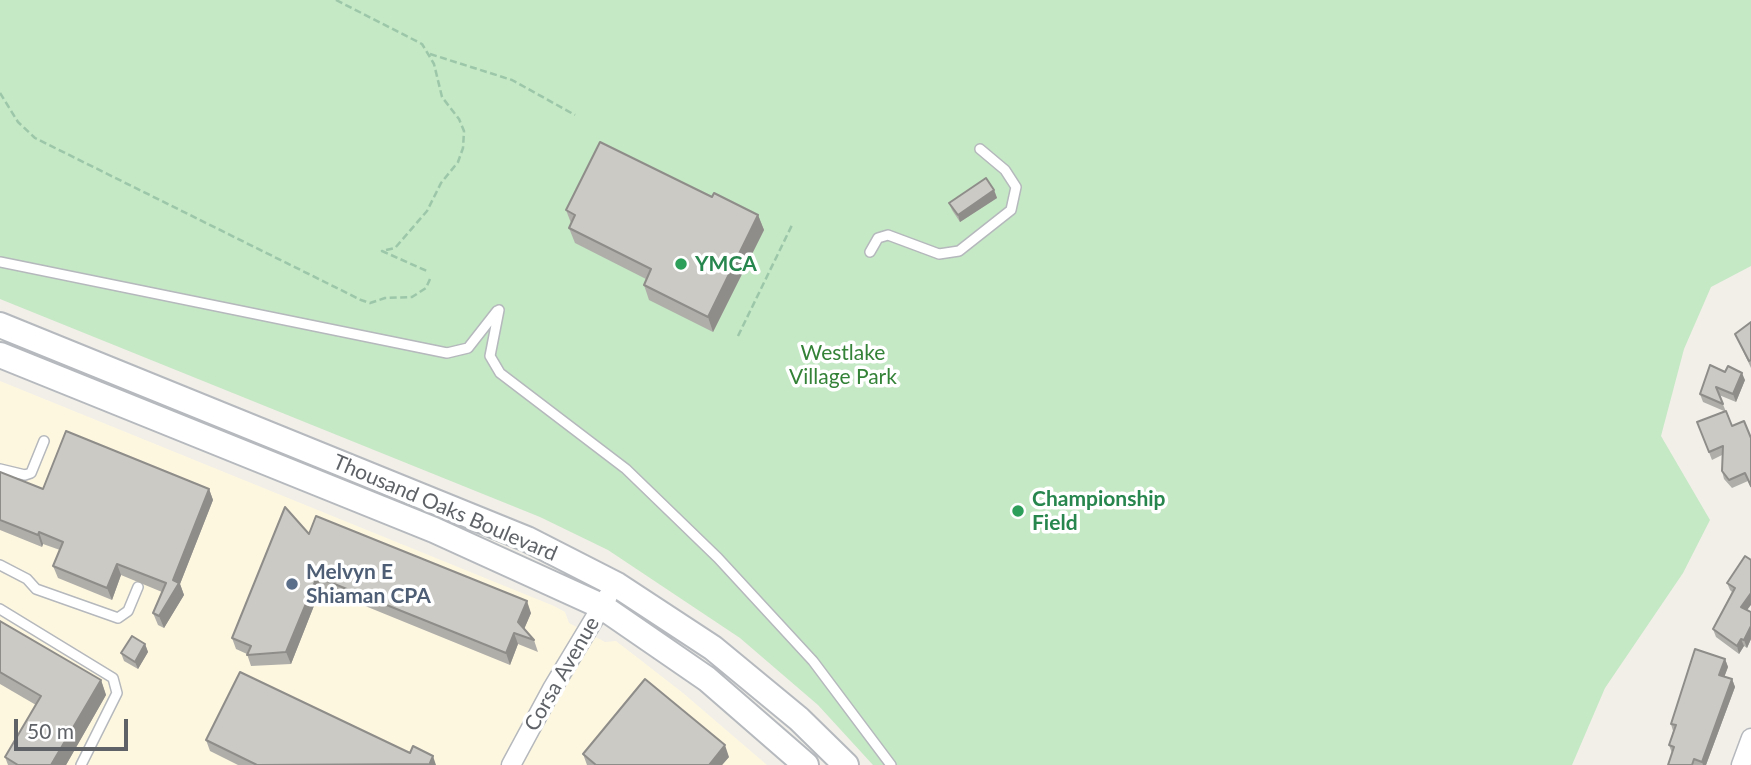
<!DOCTYPE html>
<style>
body{margin:0}
#map{position:relative;width:1751px;height:765px;overflow:hidden;background:#f1efe8;font-family:Lato,sans-serif}
canvas{display:block}
.scale{position:absolute;left:14px;top:719px;width:114px;height:32px;box-sizing:border-box;border:4px solid #5f6368;border-top:0;padding-left:9px;font-size:21px;line-height:24px;white-space:nowrap;color:#5f6368;-webkit-text-stroke:5px #fff;paint-order:stroke}
</style>
<div id="map">
<canvas width="1751" height="765"></canvas>
<div class="scale">50 m</div>
</div>
<script>
const c = document.querySelector('canvas').getContext('2d');
c.lineJoin = 'round';
function fillPath(path, color) { c.fillStyle = color; c.fill(path, 'evenodd'); }
const poly = rows => new Path2D(rows.map(r => 'M' + r).join(''));
function trace(path, color, width, dash) { c.strokeStyle = color; c.lineWidth = width; c.lineCap = dash ? 'butt' : 'round'; c.setLineDash(dash || []); c.stroke(path); }
function drawText(font, color, halo, rows, align = 'center') {
  c.font = font + ' Lato,sans-serif'; c.lineWidth = 7; c.setLineDash([]); c.textBaseline = 'middle'; c.strokeStyle = halo; c.fillStyle = color; for (const [text, x, y, turn = 0] of rows) {
    c.save(); c.translate(x, y); c.rotate((+turn || 0) * Math.PI / 180); c.textAlign = isNaN(turn) ? turn : align; if (halo) c.strokeText(text, 0, 0); c.fillText(text, 0, 0); c.restore();
  }
}
fillPath(poly([
 [0,381,554,606,565,612,569,623,605,642,616,641,683,693,767,765,0,765]
]), '#fef7e0');
fillPath(poly([
 [0,0,1751,0,1751,266,1711,287,1684,349,1661,436,1710,520,1683,573,1605,688,1572,765,873,765,818,705,740,638,608,550,540,517,0,299]
]), '#c5e8c5');
const lane = poly([
 [870,252,878,238,888,235,939,254,959,251,1011,210,1016,187,1005,170,980,149],
 [0,262,447,353,468,348,497,311],
 [499,310,490,356,500,373,626,469,718,558,813,661,891,765],
 [0,469,25,475,31,473,44,441],
 [0,565,27,579,36,589,118,618,128,611,138,587],
 [0,609,113,678,117,693,81,765]
]);
const street = poly([
 [511,765,552,689,608,596],
 [1741,765,1751,738]
]);
const secondary = poly([
 [0,325,527,539,617,585,713,648,799,719,846,765],
 [0,355,434,530,601,606,707,679,806,765]
]);
trace(lane, '#b5b8bc', 12);
trace(street, '#b5b8bc', 21);
trace(secondary, '#b6babf', 28);
trace(poly([
 [336,0,422,44,434,64,442,97,459,119,464,131,463,148,458,162,441,183,427,211,395,248,382,251,427,271],
 [430,54,512,80,575,115],
 [0,93,18,122,35,138,361,300,370,303,385,298,412,297,426,288,430,279],
 [738,336,793,223]
]), '#9cc7a9', 2.5, [7, 3.5]);
trace(lane, '#fff', 9);
trace(street, '#fff', 18);
trace(secondary, '#fff', 24);
fillPath(poly([
 [994,190,997,198,960,222,952,210,949,203],
 [712,197,758,215,764,230,713,332,649,300,644,285,646,279,575,243,569,228,571,223,566,210],
 [1751,322,1751,368,1735,334],
 [1710,365,1745,380,1736,402,1719,395,1732,426,1751,438,1751,488,1748,481,1732,488,1724,479,1722,471,1722,455,1712,460,1697,422,1724,411,1703,402,1700,394],
 [0,472,43,489,209,489,213,500,180,584,184,595,164,628,158,625,153,613,162,592,121,575,112,600,58,578,53,566,60,550,43,544,42,547,0,530],
 [309,534,531,613,524,629,534,640,538,652,518,644,510,665,321,588,291,664,251,666,247,654,236,649,232,638],
 [1745,556,1747,610,1751,612,1751,639,1747,648,1744,646,1739,654,1716,637,1713,629,1732,592,1730,590,1727,583],
 [0,621,101,680,106,695,66,765,8,765,5,757,36,705,0,684],
 [145,644,148,652,138,669,124,661,121,653],
 [1725,659,1728,667,1724,677,1732,679,1735,687,1706,765,1668,765,1672,753,1669,745,1673,731,1671,724],
 [206,740,436,765,238,765,210,751],
 [583,754,729,757,722,765,587,765]
]), '#afaea9');
fillPath(poly([
 [994,190,997,198,960,222,958,215],
 [758,215,764,230,713,332,708,317],
 [1742,373,1745,380,1736,402,1733,394],
 [209,489,213,500,180,584,184,595,164,628,159,616],
 [39,532,43,544,42,547,38,535],
 [117,564,121,575,112,600,107,588],
 [317,577,321,588,291,664,286,652],
 [1751,593,1751,605,1744,614,1741,607],
 [527,601,531,613,522,634,518,622],
 [1751,626,1751,639,1747,648,1744,640],
 [514,633,518,644,510,665,506,653],
 [1741,639,1744,646,1739,654,1737,646],
 [145,644,148,652,138,669,135,662],
 [1725,659,1728,667,1722,683,1719,675],
 [1732,679,1735,687,1706,765,1703,765,1702,762],
 [101,680,106,695,66,765,51,765],
 [725,745,729,757,722,765,709,765],
 [433,756,436,765,431,765,430,763]
]), '#8f8d8a');
const building = poly([
 [600,142,712,197,714,193,758,215,708,317,644,285,651,269,569,228,575,215,566,210,600,142],
 [986,178,994,190,958,215,949,203,986,178],
 [1751,322,1751,360,1749,361,1735,334,1751,322],
 [1710,365,1725,372,1728,366,1742,373,1733,394,1716,387,1723,404,1700,394,1710,365],
 [1726,411,1732,426,1744,421,1751,438,1751,486,1745,473,1729,480,1722,471,1723,446,1709,452,1697,422,1726,411],
 [66,431,209,489,173,580,179,583,159,616,153,613,166,583,117,564,107,588,53,566,63,542,39,532,38,535,0,520,0,472,43,489,66,431],
 [285,507,309,534,316,516,527,601,518,622,534,640,514,633,506,653,317,577,286,652,247,655,251,646,232,638,285,507],
 [1745,556,1751,560,1751,593,1741,607,1751,612,1751,626,1744,640,1741,639,1737,646,1713,629,1735,588,1727,583,1745,556],
 [0,621,101,680,51,765,18,765,5,757,41,696,0,672,0,621],
 [132,636,145,644,135,662,121,653,132,636],
 [1695,649,1725,659,1719,675,1732,679,1702,762,1694,759,1692,765,1668,765,1674,747,1669,745,1676,725,1671,724,1695,649],
 [240,672,410,753,413,746,433,756,430,763,433,764,257,765,206,740,240,672],
 [645,679,725,745,709,765,596,765,583,754,645,679]
]);
fillPath(building, '#cccac5');
trace(building, '#8f8d8a', 2);
for (const [x, y, r, color] of [
 [681,264,7,"#2e9e5b"],
 [1018,511,7,"#2e9e5b"],
 [292,584,7,"#5c6f8a"]
]) { const dot = new Path2D(); dot.arc(x, y, r, 0, 2 * Math.PI); c.fillStyle = color; c.fill(dot); trace(dot, '#fff', 2.5); }
drawText('bold 21px', '#27864d', '#fff', [
 ["YMCA",695,264],
 ["Championship",1032,499],
 ["Field",1032,523]
], 'left');
drawText('21px', '#348238', '#fff', [
 ["Westlake",843,353],
 ["Village Park",843,377]
]);
drawText('21px', '#5f6368', '#fff', [
 ["Thousand Oaks Boulevard",445,508,23],
 ["Corsa Avenue",562,674,-60]
]);
drawText('bold 21px', '#4e5e75', '#fff', [
 ["Melvyn E",306,572],
 ["Shiaman CPA",306,596]
], 'left');
</script>
